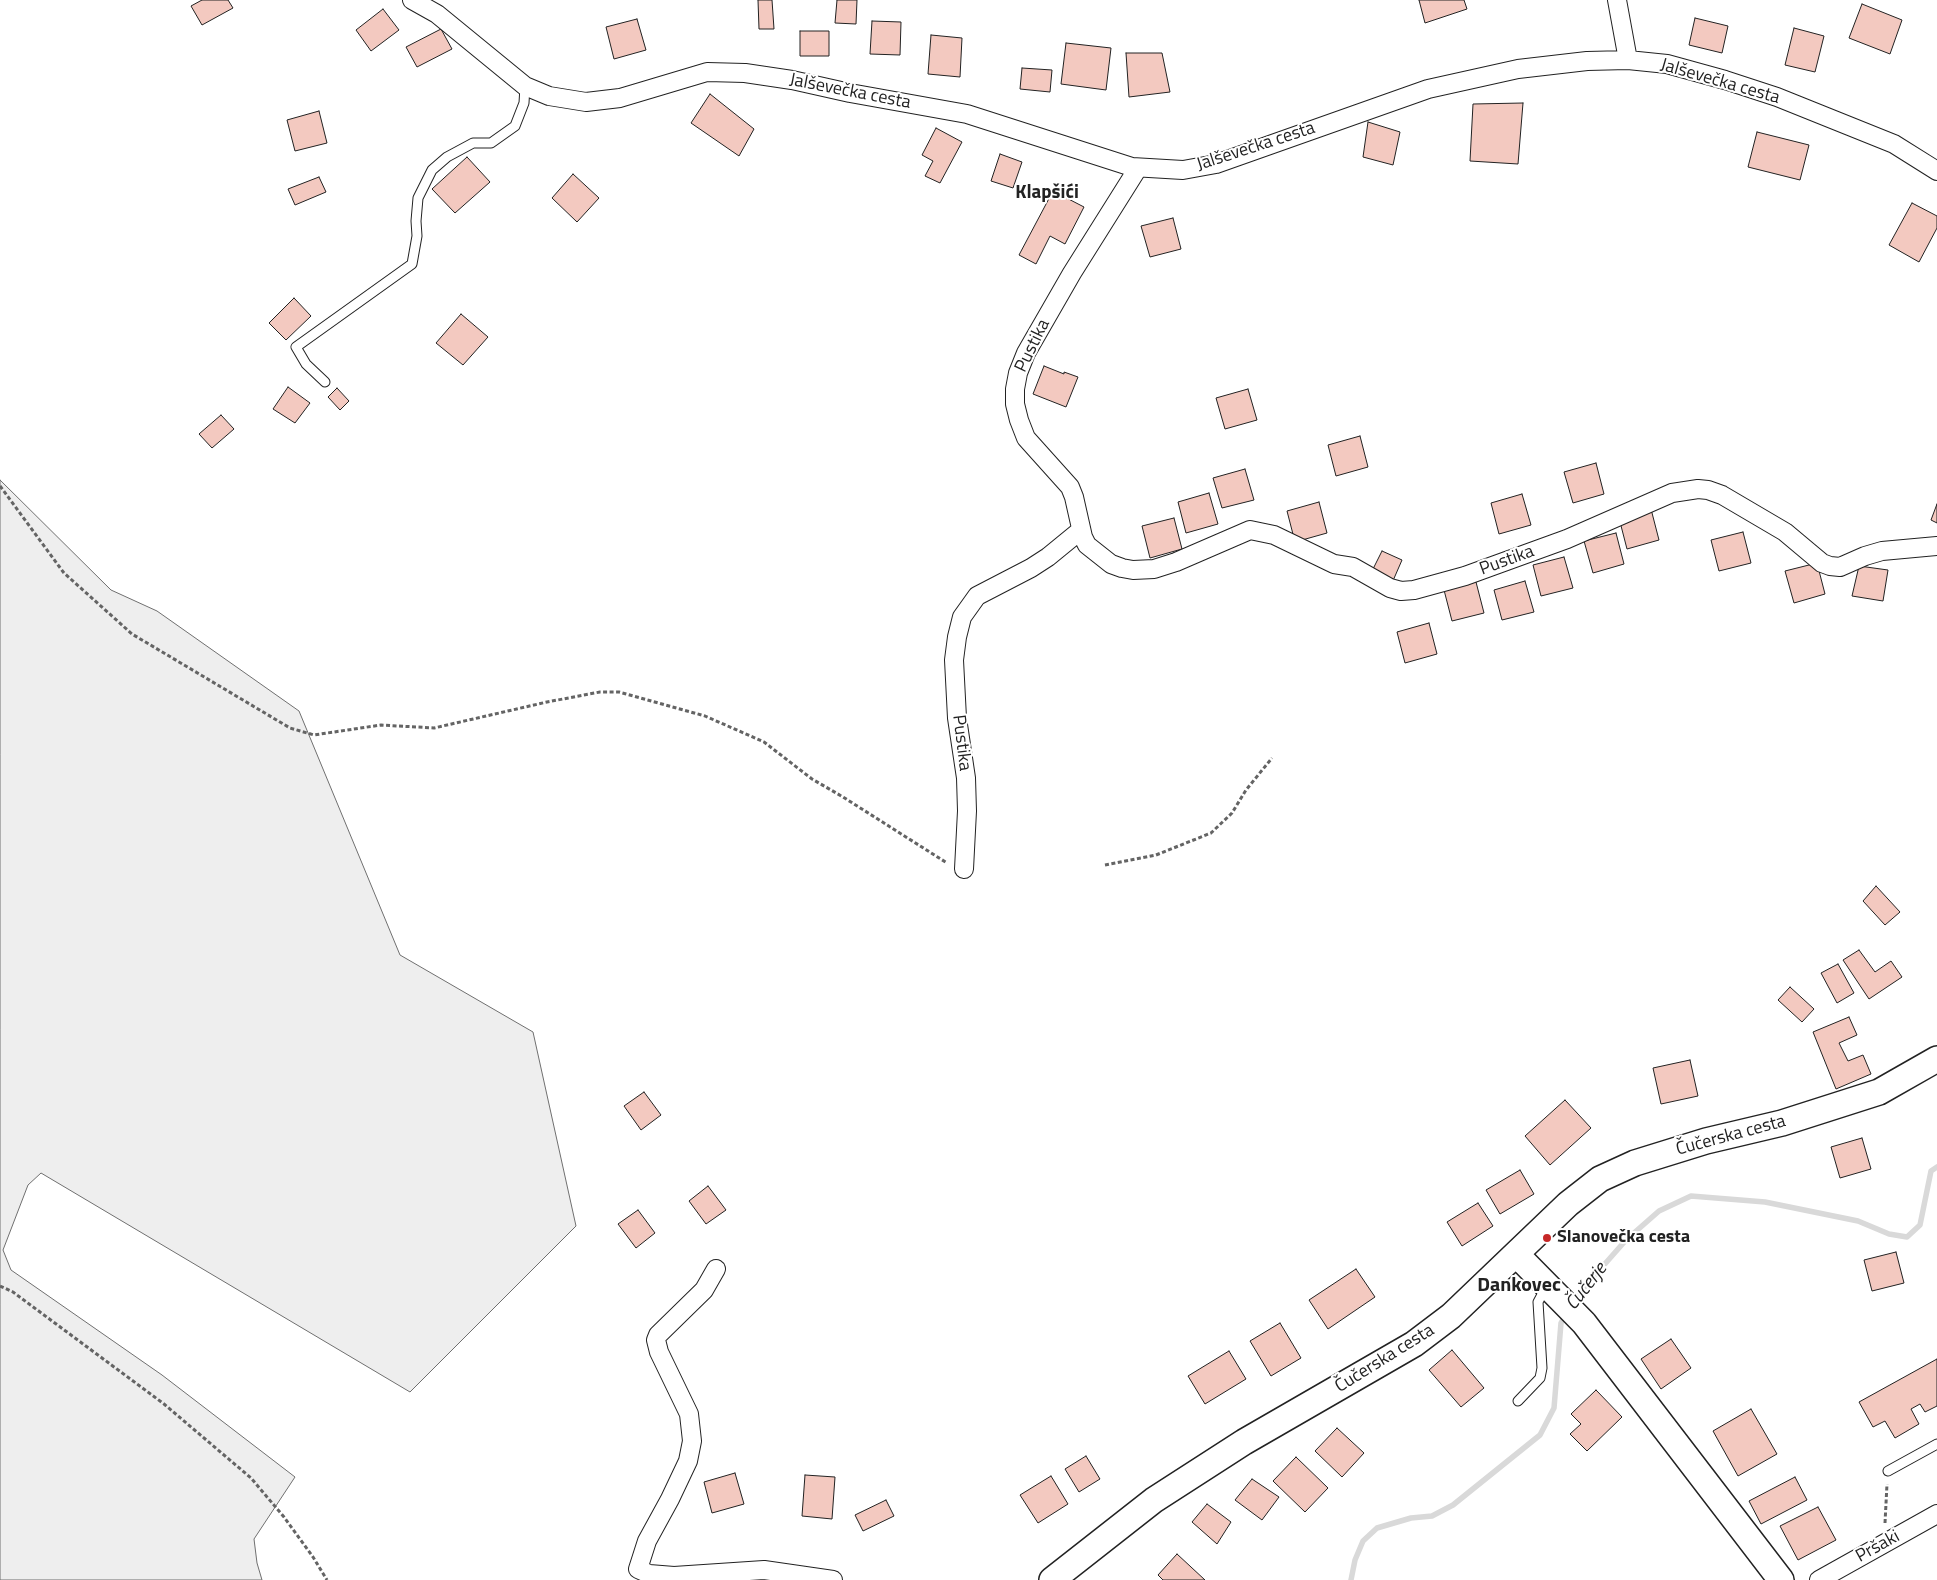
<!DOCTYPE html>
<meta charset="utf-8">
<style>
body{margin:0}
canvas{display:block;background:#fff}
</style>
<canvas width="1937" height="1580"></canvas>
<script>
const c = document.querySelector('canvas').getContext('2d');
c.lineJoin = 'round';
function fillPath(path, color) { c.fillStyle = color; c.fill(path, 'evenodd'); }
const poly = rows => new Path2D(rows.map(r => 'M' + r).join(''));
function trace(path, color, width, dash) { c.strokeStyle = color; c.lineWidth = width; c.lineCap = dash ? 'butt' : 'round'; c.setLineDash(dash || []); c.stroke(path); }
function drawText(font, color, halo, rows, align = 'center') {
  c.font = font + ' "Titillium Web",sans-serif'; c.lineWidth = 4; c.setLineDash([]); c.textBaseline = 'middle'; c.strokeStyle = halo; c.fillStyle = color; for (const [text, x, y, turn = 0] of rows) {
    c.save(); c.translate(x, y); c.rotate((+turn || 0) * Math.PI / 180); c.textAlign = isNaN(turn) ? turn : align; if (halo) c.strokeText(text, 0, 0); c.fillText(text, 0, 0); c.restore();
  }
}
const green = poly([
 [0,480,111,590,157,611,299,711,400,955,533,1032,576,1226,410,1392,41,1173,28,1185,3,1250,11,1270,162,1375,295,1477,254,1539,257,1563,262,1580,0,1580,0,480]
]);
fillPath(green, '#eee');
trace(green, '#6f6f6f', 1);
trace(poly([
 [1574,1302,1581,1291,1626,1240,1659,1211,1691,1196,1765,1202,1858,1221,1889,1234,1907,1237,1920,1225,1931,1171,1937,1167],
 [1351,1580,1355,1560,1363,1541,1377,1528,1411,1518,1432,1516,1453,1505,1540,1435,1554,1408,1561,1323,1566,1314]
]), '#d9d9d9', 5.5);
const building = poly([
 [202,0,228,0,233,8,202,25,191,6,202,0],
 [758,0,772,0,774,29,759,29,758,0],
 [837,0,857,0,856,24,835,23,837,0],
 [1419,0,1464,0,1467,9,1425,23,1419,0],
 [1862,4,1902,20,1890,54,1849,38,1862,4],
 [383,9,399,30,371,51,356,30,383,9],
 [1695,18,1728,26,1722,53,1689,45,1695,18],
 [637,19,646,50,614,59,606,27,637,19],
 [872,21,901,22,900,55,870,54,872,21],
 [1794,28,1824,36,1815,72,1785,65,1794,28],
 [441,29,452,49,417,67,406,47,441,29],
 [800,31,829,31,829,56,800,56,800,31],
 [931,35,962,38,960,77,928,74,931,35],
 [1066,43,1111,48,1106,90,1061,84,1066,43],
 [1126,53,1162,53,1170,92,1129,97,1126,53],
 [1022,68,1052,70,1050,92,1020,89,1022,68],
 [710,94,754,129,739,156,691,123,710,94],
 [1523,103,1518,164,1470,161,1473,104,1523,103],
 [319,111,327,143,295,151,287,120,319,111],
 [1368,122,1400,132,1393,165,1363,157,1368,122],
 [936,128,962,142,940,183,925,176,933,161,922,155,936,128],
 [1757,132,1809,145,1800,180,1748,167,1757,132],
 [1000,154,1022,162,1013,188,991,181,1000,154],
 [467,157,490,182,455,213,432,189,467,157],
 [573,174,599,198,577,222,552,198,573,174],
 [319,177,326,192,295,205,288,189,319,177],
 [1053,191,1084,207,1065,244,1050,236,1036,264,1019,255,1053,191],
 [1912,203,1937,216,1937,228,1919,262,1889,245,1912,203],
 [1173,218,1181,249,1150,257,1141,226,1173,218],
 [294,298,311,316,286,340,269,323,294,298],
 [461,314,488,337,463,365,436,343,461,314],
 [1044,366,1064,374,1064,372,1078,377,1066,407,1033,394,1044,366],
 [288,387,310,403,295,423,273,409,288,387],
 [337,388,349,401,340,410,328,397,337,388],
 [1248,389,1257,420,1225,429,1216,398,1248,389],
 [221,415,234,429,212,448,199,434,221,415],
 [1360,436,1368,467,1336,476,1328,445,1360,436],
 [1596,463,1604,494,1573,503,1564,472,1596,463],
 [1245,469,1254,500,1222,508,1213,478,1245,469],
 [1209,493,1218,524,1186,533,1178,502,1209,493],
 [1522,494,1531,525,1499,534,1491,503,1522,494],
 [1319,502,1327,533,1295,542,1287,511,1319,502],
 [1937,504,1937,523,1931,520,1937,504],
 [1651,509,1659,540,1627,549,1619,518,1651,509],
 [1174,518,1182,549,1150,558,1142,526,1174,518],
 [1743,532,1751,563,1719,571,1711,540,1743,532],
 [1616,533,1624,564,1593,573,1584,541,1616,533],
 [1382,551,1402,560,1392,583,1371,573,1382,551],
 [1564,557,1573,588,1541,596,1533,565,1564,557],
 [1817,563,1825,594,1794,603,1785,571,1817,563],
 [1859,566,1888,570,1883,601,1852,596,1859,566],
 [1525,581,1534,612,1502,620,1494,590,1525,581],
 [1476,582,1484,613,1452,621,1444,590,1476,582],
 [1429,623,1437,654,1405,663,1397,632,1429,623],
 [1876,886,1900,912,1885,925,1863,901,1876,886],
 [1859,950,1875,972,1891,961,1902,977,1869,999,1843,960,1859,950],
 [1838,964,1854,993,1837,1003,1821,973,1838,964],
 [1790,987,1814,1009,1802,1022,1778,1000,1790,987],
 [1849,1017,1857,1035,1839,1043,1848,1061,1863,1055,1871,1074,1836,1089,1813,1032,1849,1017],
 [1690,1060,1698,1096,1661,1104,1653,1068,1690,1060],
 [644,1092,661,1115,641,1130,624,1106,644,1092],
 [1565,1100,1591,1128,1550,1165,1525,1136,1565,1100],
 [1862,1138,1871,1169,1840,1178,1831,1147,1862,1138],
 [1520,1170,1534,1194,1500,1214,1486,1190,1520,1170],
 [708,1186,726,1210,706,1224,689,1201,708,1186],
 [1478,1203,1493,1226,1462,1246,1447,1222,1478,1203],
 [638,1210,655,1233,636,1248,618,1224,638,1210],
 [1896,1252,1904,1283,1872,1291,1864,1260,1896,1252],
 [1356,1269,1375,1297,1328,1329,1309,1300,1356,1269],
 [1280,1323,1301,1358,1271,1376,1250,1341,1280,1323],
 [1671,1339,1691,1368,1661,1389,1641,1359,1671,1339],
 [1452,1350,1484,1388,1461,1407,1429,1370,1452,1350],
 [1229,1351,1246,1379,1205,1404,1188,1376,1229,1351],
 [1937,1359,1937,1406,1925,1412,1920,1404,1911,1409,1919,1424,1895,1438,1885,1421,1873,1427,1859,1402,1937,1359],
 [1596,1390,1622,1417,1587,1451,1570,1434,1581,1424,1571,1414,1596,1390],
 [1751,1409,1777,1454,1738,1476,1713,1431,1751,1409],
 [1337,1428,1364,1453,1342,1477,1315,1451,1337,1428],
 [1086,1456,1100,1479,1079,1492,1065,1469,1086,1456],
 [1296,1457,1328,1488,1305,1512,1273,1481,1296,1457],
 [735,1473,744,1504,712,1513,704,1482,735,1473],
 [805,1475,835,1477,832,1519,802,1516,805,1475],
 [1051,1476,1068,1504,1038,1523,1020,1495,1051,1476],
 [1795,1477,1807,1500,1761,1524,1749,1501,1795,1477],
 [1252,1479,1279,1497,1262,1520,1235,1500,1252,1479],
 [886,1500,894,1516,863,1531,855,1515,886,1500],
 [1207,1504,1231,1522,1217,1544,1192,1522,1207,1504],
 [1818,1507,1836,1540,1798,1560,1780,1526,1818,1507],
 [1177,1554,1205,1580,1163,1580,1158,1575,1177,1554]
]);
fillPath(building, '#f3c9c0');
trace(building, '#222', 1);
const lane = poly([
 [325,382,306,364,296,347,412,264,417,236,416,221,418,198,432,170,447,157,473,143,491,143,515,126,524,103,525,86],
 [1518,1401,1540,1378,1542,1368,1538,1302,1546,1287],
 [1888,1471,1937,1444]
]);
const street = poly([
 [412,0,437,14,525,86,549,96,586,102,620,98,707,72,745,73,792,80,850,93,967,114,1132,167,1183,170,1216,164,1428,89,1518,69,1587,61,1628,60,1667,64,1725,80,1777,97,1894,144,1937,171],
 [1617,0,1628,60],
 [1138,168,1072,273,1026,353,1018,373,1015,389,1015,404,1019,420,1026,438,1070,487,1074,497,1083,537,1087,545,1111,564,1122,568,1133,570,1154,569,1176,562,1250,530,1274,535,1334,564,1353,567,1390,588,1401,591,1414,590,1465,576,1567,539,1672,493,1698,489,1708,490,1722,495,1785,532,1822,563,1830,566,1840,567,1865,556,1882,551,1937,546],
 [964,869,967,811,966,778,957,718,954,660,957,637,962,617,977,596,1031,568,1048,557,1081,530],
 [716,1269,704,1290,658,1335,656,1340,659,1352,689,1414,692,1441,688,1461,670,1499,647,1541,638,1569,649,1574,674,1576,764,1570,833,1580],
 [1819,1580,1937,1514]
]);
const secondary = poly([
 [1516,1254,1584,1323,1781,1580],
 [1052,1580,1154,1500,1244,1442,1414,1344,1451,1316,1568,1204,1600,1179,1635,1163,1706,1141,1782,1123,1879,1092,1937,1059]
]);
trace(lane, '#222', 11);
trace(street, '#222', 20);
trace(secondary, '#222', 28);
trace(poly([
 [0,486,64,573,132,634,290,728,314,735,381,725,434,728,547,702,600,692,619,692,705,716,764,742,812,779,843,797,947,863],
 [1105,865,1156,855,1211,833,1232,813,1246,790,1272,758],
 [0,1286,13,1292,164,1404,251,1478,284,1517,313,1557,327,1580],
 [1885,1523,1887,1484]
]), '#646464', 3, [4, 2.5]);
trace(lane, '#fff', 9);
trace(street, '#fff', 18);
trace(secondary, '#fff', 25);
for (const [x, y, r, color] of [
 [1547,1238,5,"#c62828"]
]) { const dot = new Path2D(); dot.arc(x, y, r, 0, 2 * Math.PI); c.fillStyle = color; c.fill(dot); trace(dot, '#fff', 2); }
drawText('18px', '#222', '#fff', [
 ["Jalševečka cesta",1720,82,16],
 ["Jalševečka cesta",850,92,11],
 ["Jalševečka cesta",1256,147,-18],
 ["Pustika",1033,346,-64],
 ["Pustika",1507,561,-20],
 ["Pustika",961,743,83],
 ["Čučerska cesta",1731,1136,-15],
 ["Čučerska cesta",1385,1359,-32],
 ["Pršaki",1878,1547,-29]
]);
drawText('bold 18px', '#222', '#fff', [
 ["Slanovečka cesta",1557,1238]
], 'left');
drawText('bold 19px', '#222', '#fff', [
 ["Klapšići",1047,193]
]);
drawText('italic 19px', '#222', '#fff', [
 ["Čučerje",1587,1287,-52]
]);
drawText('bold 20px', '#222', '#fff', [
 ["Dankovec",1519,1286]
]);
</script>
